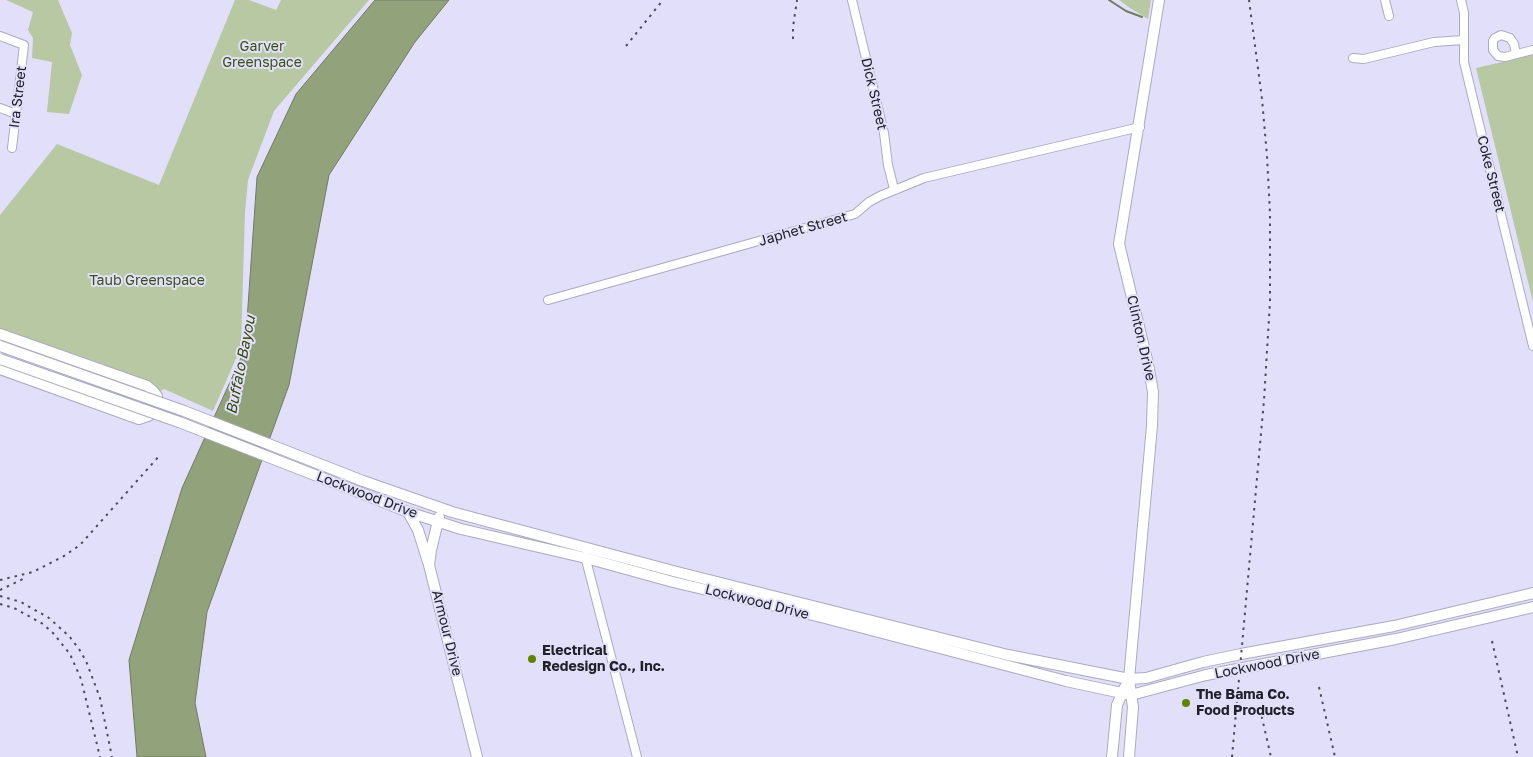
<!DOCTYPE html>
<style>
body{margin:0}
canvas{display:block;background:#e1dff9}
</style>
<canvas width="1533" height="757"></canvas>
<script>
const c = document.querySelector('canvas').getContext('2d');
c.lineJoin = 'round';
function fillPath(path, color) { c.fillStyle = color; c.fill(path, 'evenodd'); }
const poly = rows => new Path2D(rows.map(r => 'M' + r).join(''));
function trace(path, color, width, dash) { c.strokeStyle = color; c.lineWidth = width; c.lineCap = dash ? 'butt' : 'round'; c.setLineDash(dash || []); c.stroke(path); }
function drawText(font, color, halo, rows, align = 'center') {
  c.font = font + ' "Golos Text",sans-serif'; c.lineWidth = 4; c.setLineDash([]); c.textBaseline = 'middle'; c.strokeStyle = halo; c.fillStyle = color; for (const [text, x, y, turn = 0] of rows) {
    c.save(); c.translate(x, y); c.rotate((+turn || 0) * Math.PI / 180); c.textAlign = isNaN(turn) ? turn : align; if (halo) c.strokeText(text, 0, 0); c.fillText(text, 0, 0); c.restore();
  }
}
fillPath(poly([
 [6,0,58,0,72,33,70,45,82,75,69,114,47,112,52,62,32,58,33,38,28,30,33,12],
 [235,0,249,0,276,10,281,0,369,0,274,111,248,180,245,212,241,347,213,411,164,389,159,392,0,330,0,215,57,144,159,185],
 [1119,0,1151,0,1148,19,1130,8],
 [1533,55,1533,302,1476,68]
]), '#b8c8a3');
const water = poly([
 [375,0,449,0,415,42,329,175,289,385,207,612,195,703,206,757,137,757,129,660,182,488,245,349,257,177,296,94,375,0]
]);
fillPath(water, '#92a37c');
trace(water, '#707c63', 1);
trace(poly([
 [1109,0,1126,11,1142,17]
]), '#707c63', 2);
const street = poly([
 [852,0,884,133,888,165,894,189],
 [1385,0,1389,16],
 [1461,0,1464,13,1464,62,1533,346],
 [0,36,24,45,12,148],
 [1516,54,1514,44,1510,38,1501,35,1495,38,1493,41,1493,50,1498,56,1505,57,1533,50],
 [1353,58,1364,59,1434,42,1463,40],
 [0,108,16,114],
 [548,300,855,214,869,202,880,196,924,178,1140,127],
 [585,556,637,757]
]);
const secondary = poly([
 [0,334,147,386,153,391,157,396,156,399,150,415,139,419,0,369],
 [363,481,452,512,677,572,1008,655,1129,679,1146,678,1203,662,1241,654,1394,626,1533,593],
 [358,492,408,512,461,529,586,558,673,582,821,617,1066,681,1131,695,1206,675,1396,639,1533,607],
 [408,512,418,530,428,562],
 [439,517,431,550,429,565,477,757],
 [1112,757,1117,705,1125,687],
 [1129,757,1133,707,1129,679,1152,426,1153,392,1148,364,1119,244,1159,0]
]);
trace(street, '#abaac3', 10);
trace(secondary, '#abaac3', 12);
trace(street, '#fff', 8);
trace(secondary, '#fff', 10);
trace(poly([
 [793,39,793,27,797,0],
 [626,46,663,0],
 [0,580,33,572,64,556,80,545,160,455],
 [0,590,23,579],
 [0,596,21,602,49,618,69,636,79,649,86,661,100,698,112,757],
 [0,604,14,608,43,624,53,633,70,654,81,679,100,757],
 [1492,641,1518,757],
 [1319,687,1335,757],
 [1260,709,1271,757],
 [1232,757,1264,400,1270,302,1270,213,1267,156,1262,99,1249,0]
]), '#4c4b58', 2, [2.5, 5]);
const secondaryBridge = poly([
 [0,346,184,411,363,481],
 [0,359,179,422,358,492]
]);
trace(secondaryBridge, '#abaac3', 12, []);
trace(secondaryBridge, '#fff', 10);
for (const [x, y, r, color] of [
 [532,659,5,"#5e8301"],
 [1186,703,5,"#5e8301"]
]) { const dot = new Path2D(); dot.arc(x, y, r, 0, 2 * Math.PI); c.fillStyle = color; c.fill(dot); trace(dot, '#e1dff9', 2); }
drawText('14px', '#3a4f13', '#e1dff9', [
 ["Garver",262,47],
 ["Greenspace",262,63],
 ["Taub Greenspace",147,281]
]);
drawText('14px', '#22212a', '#e1dff9', [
 ["Dick Street",874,94,77],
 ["Ira Street",18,97,-83],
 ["Coke Street",1491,174,76],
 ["Japhet Street",803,229,-16],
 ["Clinton Drive",1141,338,77],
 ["Lockwood Drive",367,495,21],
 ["Lockwood Drive",757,602,14],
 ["Armour Drive",447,633,76],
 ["Lockwood Drive",1267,664,-11]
]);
drawText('bold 14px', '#22212a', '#e1dff9', [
 ["Electrical",542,651],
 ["Redesign Co., Inc.",542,667],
 ["The Bama Co.",1196,695],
 ["Food Products",1196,711]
], 'left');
drawText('italic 15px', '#354a0c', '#e1dff9', [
 ["Buffalo Bayou",241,365,-79]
]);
</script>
